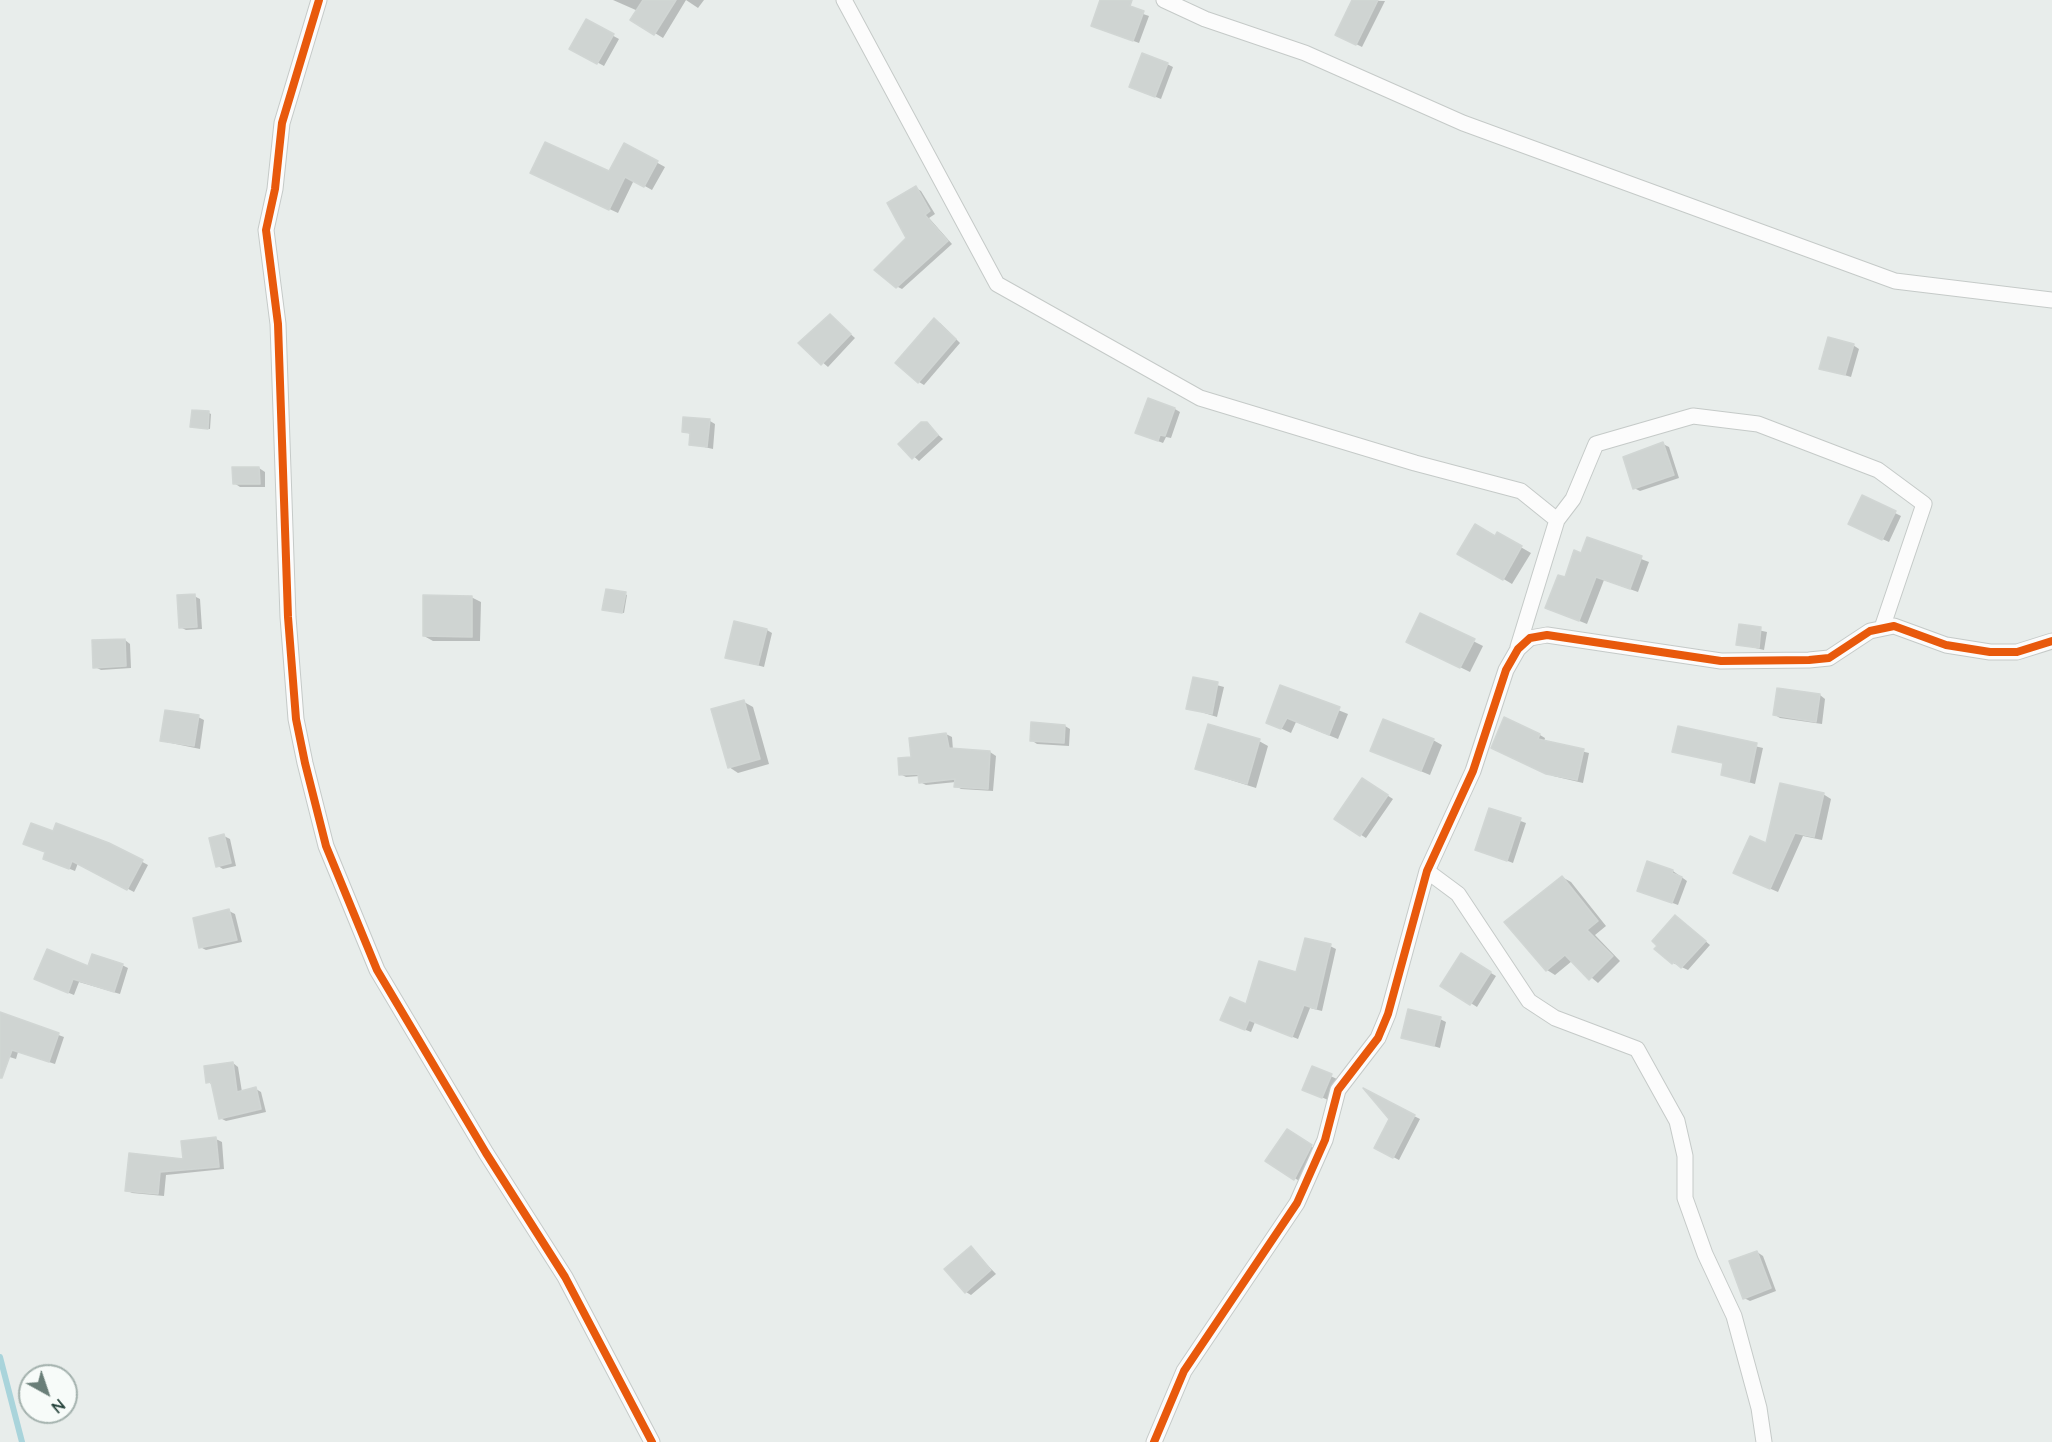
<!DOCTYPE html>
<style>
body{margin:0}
#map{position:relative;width:2052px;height:1442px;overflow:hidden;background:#e8edeb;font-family:Quicksand,sans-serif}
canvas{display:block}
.north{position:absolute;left:18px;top:1364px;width:60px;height:60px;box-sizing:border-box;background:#f7fbf9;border:2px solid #a3b1ad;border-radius:50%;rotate:140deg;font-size:16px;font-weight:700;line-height:24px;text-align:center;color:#24423a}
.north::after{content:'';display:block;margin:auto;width:21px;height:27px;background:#697e78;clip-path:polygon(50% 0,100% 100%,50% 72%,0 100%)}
</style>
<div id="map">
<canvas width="2052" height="1442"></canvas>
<div class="north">N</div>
</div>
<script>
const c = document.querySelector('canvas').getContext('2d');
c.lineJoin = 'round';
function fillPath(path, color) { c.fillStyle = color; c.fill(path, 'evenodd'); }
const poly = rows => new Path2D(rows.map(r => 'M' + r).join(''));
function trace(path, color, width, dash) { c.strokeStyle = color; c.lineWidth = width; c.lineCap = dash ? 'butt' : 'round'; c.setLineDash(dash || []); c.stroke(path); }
fillPath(poly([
 [613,0,704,0,698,8,686,0,663,38,632,19,638,11],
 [1102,0,1149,16,1139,43,1093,26],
 [1353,0,1385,1,1362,47,1342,37],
 [586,21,619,39,604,66,571,48],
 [1167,64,1173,67,1161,99,1131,87],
 [625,145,665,167,652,190,634,180,618,213,540,177,610,173],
 [916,188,921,191,935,214,929,218,952,244,902,289,896,286],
 [830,316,855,338,828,367,800,343],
 [940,323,960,343,924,385,919,382],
 [1853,345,1859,349,1851,377,1821,368],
 [1175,409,1180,412,1171,438,1166,437,1163,443,1142,435],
 [209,413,211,414,210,429,192,427],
 [710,421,715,424,713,449,691,444,692,435,684,431],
 [926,424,943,439,919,461,900,444],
 [1663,444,1669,447,1679,478,1640,491,1634,488],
 [259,468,265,472,265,487,240,487,234,483],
 [1863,497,1901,516,1889,542,1856,527],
 [1498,534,1531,553,1512,584,1460,553,1496,538],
 [1588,539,1649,562,1638,592,1604,580,1587,624,1547,608,1582,554],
 [625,594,627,595,624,613,606,610],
 [194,596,200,599,202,629,186,630,180,627],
 [471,597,481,602,480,641,433,641,424,636],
 [1421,615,1483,646,1470,672,1417,646],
 [1740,626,1767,632,1764,650,1738,644],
 [767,630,772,633,764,667,727,657],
 [125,640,130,644,131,668,101,670,95,667],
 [1194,679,1224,687,1217,717,1188,708],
 [1281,687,1348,714,1338,739,1296,722,1291,733,1267,722],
 [1820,695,1825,699,1822,724,1780,718,1775,715],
 [744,702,753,707,769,764,738,773,729,767],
 [198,717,204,720,200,749,161,741],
 [1504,719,1540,735,1545,738,1544,742,1589,753,1583,783,1553,776,1498,751],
 [1065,726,1070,729,1069,746,1037,744,1031,740],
 [1679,728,1763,748,1755,784,1722,775,1725,764,1674,751],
 [946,734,952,737,953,750,990,752,996,756,993,791,961,789,956,786,956,782,926,785,920,782,920,776,906,777,900,774,913,759],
 [1433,740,1442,745,1430,775,1372,751],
 [1259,741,1268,746,1256,788,1196,769],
 [1368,783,1393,799,1366,838,1336,819],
 [1823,794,1831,799,1822,840,1803,836,1778,892,1743,877,1767,845],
 [1490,810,1526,823,1513,863,1477,849],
 [54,833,109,844,148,865,134,892,78,863,75,871,45,859],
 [224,836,230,839,236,866,223,869,218,866],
 [1648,862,1673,871,1687,881,1678,905,1638,890],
 [1562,877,1571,882,1606,926,1595,935,1620,961,1598,983,1572,961,1555,975,1547,970],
 [229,911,235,914,242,942,206,950,200,947],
 [1676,916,1710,945,1688,970,1673,963],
 [1330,946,1336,949,1322,1011,1310,1008,1298,1039,1255,1022,1251,1032,1228,1023,1247,1006,1297,973],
 [1461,955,1496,976,1477,1007,1442,985],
 [122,965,128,968,120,994,79,982,74,995,42,982,89,968],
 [0,1014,64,1037,55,1064,18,1052,16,1059,0,1054],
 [1440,1019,1446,1022,1440,1048,1403,1037],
 [233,1063,238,1067,242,1092,256,1089,261,1092,266,1112,226,1121,220,1118,213,1085,208,1082],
 [1313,1068,1337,1079,1328,1100,1310,1092],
 [1414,1116,1420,1119,1399,1160,1376,1148],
 [1287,1131,1317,1150,1301,1182,1267,1161],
 [216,1139,222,1142,224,1169,166,1175,164,1196,132,1193,126,1190,130,1155,185,1161],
 [971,1248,996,1274,971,1295,966,1292],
 [1757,1252,1763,1256,1776,1291,1750,1301,1744,1298]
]), '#0003');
trace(poly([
 [0,1357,22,1442]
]), '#a9d4db', 6);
const building = poly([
 [643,0,676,0,654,35,630,20,643,0],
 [1100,0,1132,0,1130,6,1144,11,1133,41,1091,26,1100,0],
 [1352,0,1378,0,1356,45,1335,35,1352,0],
 [586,19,614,34,597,64,569,49,586,19],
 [1142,53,1168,63,1155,97,1129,87,1142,53],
 [545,142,609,171,624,143,658,161,644,187,625,177,609,210,530,173,545,142],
 [916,186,930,211,925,215,948,241,896,288,874,270,906,238,887,203,916,186],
 [830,314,851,334,821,365,798,343,830,314],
 [934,318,956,339,918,383,895,363,934,318],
 [1828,337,1854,344,1845,375,1819,369,1828,337],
 [1148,398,1175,408,1165,436,1160,435,1158,441,1135,433,1148,398],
 [192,410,209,411,208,429,190,427,192,410],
 [683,417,710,419,707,447,689,445,690,433,682,432,683,417],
 [921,422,927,422,938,435,912,459,898,444,921,422],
 [1663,442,1674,475,1633,489,1623,457,1663,442],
 [232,467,259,467,260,484,233,484,232,467],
 [1862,495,1896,511,1882,540,1848,524,1862,495],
 [1475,524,1495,536,1497,532,1522,546,1503,580,1457,554,1475,524],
 [1587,537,1642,556,1630,589,1596,577,1579,621,1545,608,1558,575,1565,577,1574,550,1581,553,1587,537],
 [606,589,626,592,622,613,602,610,606,589],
 [195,594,197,627,179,628,177,595,195,594],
 [423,595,472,596,472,637,423,636,423,595],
 [1420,613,1475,639,1460,668,1406,642,1420,613],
 [734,621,767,629,758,665,725,658,734,621],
 [1739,624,1761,627,1759,648,1736,645,1739,624],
 [125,639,126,666,93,668,92,640,125,639],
 [1193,677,1218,682,1212,714,1186,709,1193,677],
 [1280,685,1340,707,1329,735,1287,718,1281,729,1266,723,1280,685],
 [1777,688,1820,694,1816,722,1773,715,1777,688],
 [744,700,760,759,728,768,711,709,744,700],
 [165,710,199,715,194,746,160,741,165,710],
 [1504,717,1540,734,1538,739,1584,749,1577,780,1546,774,1491,748,1504,717],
 [1383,719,1434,739,1421,771,1370,751,1383,719],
 [1031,722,1065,725,1064,743,1030,741,1031,722],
 [1208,724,1260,739,1247,784,1195,769,1208,724],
 [1678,726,1757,743,1749,782,1721,775,1723,763,1672,752,1678,726],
 [946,733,949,748,990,751,988,789,954,787,955,779,919,783,918,774,899,775,898,758,911,757,909,738,946,733],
 [1362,778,1388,795,1360,836,1334,819,1362,778],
 [1780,783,1824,793,1814,837,1795,833,1770,889,1733,873,1750,836,1766,843,1780,783],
 [1489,808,1521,818,1507,861,1475,850,1489,808],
 [31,823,53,831,56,823,109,843,143,860,127,890,72,861,69,869,43,859,45,852,23,844,31,823],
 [224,834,231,863,216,867,209,838,224,834],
 [1647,861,1673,870,1672,873,1682,877,1672,903,1637,891,1647,861],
 [1562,876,1598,921,1587,930,1613,956,1589,980,1565,955,1546,971,1504,922,1562,876],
 [229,909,237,940,199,948,193,918,229,909],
 [1675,915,1706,941,1681,968,1674,962,1672,964,1654,949,1657,946,1652,941,1675,915],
 [1305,938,1331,944,1316,1009,1304,1005,1292,1037,1249,1020,1245,1030,1220,1020,1230,997,1246,1004,1259,961,1296,972,1305,938],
 [47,949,88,966,92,954,123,964,114,992,73,979,68,993,34,979,47,949],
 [1461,953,1491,972,1470,1005,1440,986,1461,953],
 [1408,1009,1441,1017,1434,1046,1401,1038,1408,1009],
 [0,1012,59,1033,49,1062,12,1050,2,1078,0,1078,0,1012],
 [233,1062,237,1092,256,1087,261,1109,219,1119,211,1082,206,1083,204,1066,233,1062],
 [1312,1066,1332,1074,1322,1098,1302,1090,1312,1066],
 [1363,1088,1415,1115,1393,1158,1374,1148,1389,1119,1363,1088],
 [1287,1129,1312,1145,1294,1180,1265,1161,1287,1129],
 [216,1137,219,1167,160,1172,158,1194,125,1191,129,1153,183,1159,181,1141,216,1137],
 [971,1246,991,1270,965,1293,944,1269,971,1246],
 [1757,1251,1771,1288,1743,1299,1729,1261,1757,1251]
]);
fillPath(building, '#cfd4d2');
trace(building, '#d1d6d4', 1.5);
const street = poly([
 [319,0,282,123,275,189,266,230,278,324,288,617,296,719,305,763,326,846,377,970,486,1153,565,1277,652,1442],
 [844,0,997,284,1200,398,1415,463,1521,491,1557,520,1518,647],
 [1164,0,1205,19,1305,53,1463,123,1895,281,2052,300],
 [1557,520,1573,499,1596,444,1693,416,1758,424,1878,470,1924,504,1882,628],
 [1427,871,1458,894,1529,1001,1555,1018,1637,1049,1677,1121,1685,1156,1685,1198,1705,1254,1734,1316,1759,1408,1764,1442],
 [1154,1442,1184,1371,1297,1203,1325,1140,1338,1090,1378,1038,1388,1014,1427,871,1473,771,1506,670,1518,649,1530,638,1547,635,1721,661,1809,660,1829,658,1870,631,1894,626,1946,645,1990,652,2017,652,2052,641]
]);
trace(street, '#c5cac8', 17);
trace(street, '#fcfcfc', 15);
trace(poly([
 [319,0,282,123,275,189,266,230,278,324,288,617,296,719,305,763,326,846,377,970,486,1153,565,1277,652,1442],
 [1154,1442,1184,1371,1297,1203,1325,1140,1338,1090,1378,1038,1388,1014,1427,871,1473,771,1506,670,1518,649,1530,638,1547,635,1721,661,1809,660,1829,658,1870,631,1894,626,1946,645,1990,652,2017,652,2052,641]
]), '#e8590c', 8);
</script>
